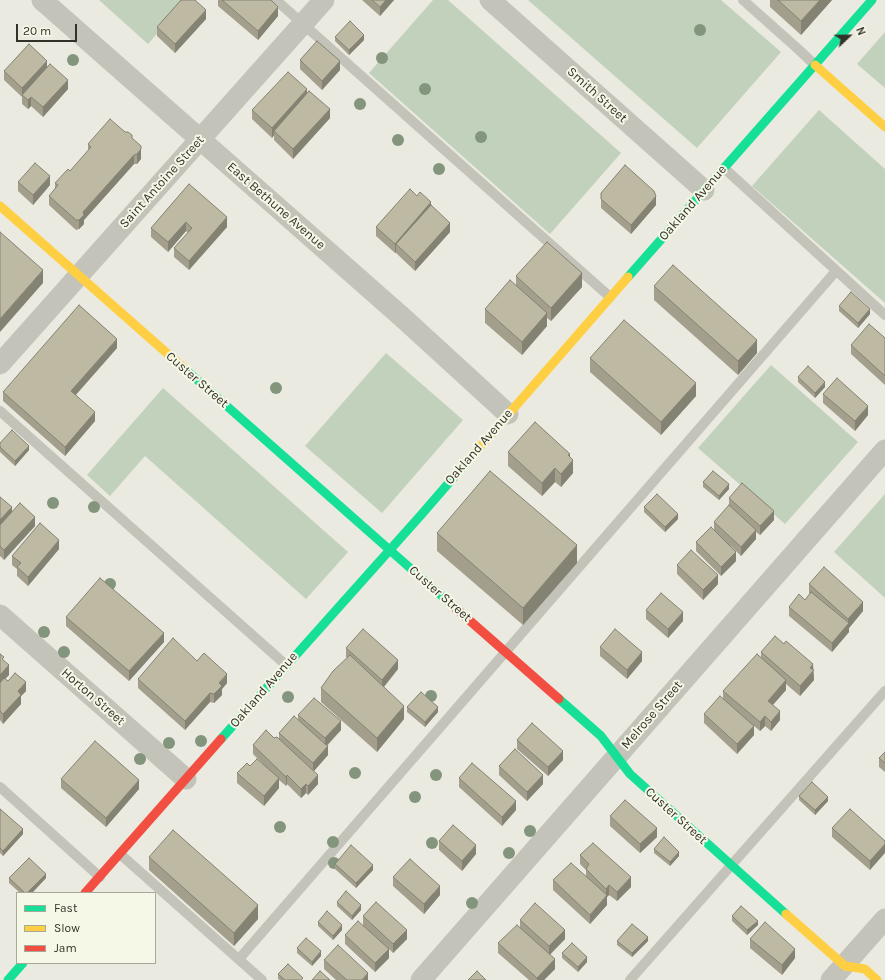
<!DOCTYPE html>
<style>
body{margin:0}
#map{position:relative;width:885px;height:980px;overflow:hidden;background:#eaeae0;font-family:Karla,sans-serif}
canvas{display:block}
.legend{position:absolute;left:16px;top:892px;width:140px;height:72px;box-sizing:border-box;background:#f5f7e7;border:1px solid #a8a89b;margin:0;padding:5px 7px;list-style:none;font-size:12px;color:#343228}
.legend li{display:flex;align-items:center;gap:8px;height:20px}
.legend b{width:20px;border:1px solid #a8a89b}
.north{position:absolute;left:829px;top:16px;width:40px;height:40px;-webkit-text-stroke:3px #f5f7e7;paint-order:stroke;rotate:68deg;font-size:11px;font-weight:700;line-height:16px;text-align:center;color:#343228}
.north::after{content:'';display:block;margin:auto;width:14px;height:18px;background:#343228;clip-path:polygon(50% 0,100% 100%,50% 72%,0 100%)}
.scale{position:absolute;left:16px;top:24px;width:61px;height:18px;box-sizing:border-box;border:2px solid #343228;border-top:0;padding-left:5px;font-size:12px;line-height:14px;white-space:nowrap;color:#343228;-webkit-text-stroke:3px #f5f7e7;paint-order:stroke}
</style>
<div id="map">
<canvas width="885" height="980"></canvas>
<ul class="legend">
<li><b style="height:5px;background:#16e098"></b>Fast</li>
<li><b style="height:5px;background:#ffcf43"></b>Slow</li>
<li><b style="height:5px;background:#f24e42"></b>Jam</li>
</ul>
<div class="north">N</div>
<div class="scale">20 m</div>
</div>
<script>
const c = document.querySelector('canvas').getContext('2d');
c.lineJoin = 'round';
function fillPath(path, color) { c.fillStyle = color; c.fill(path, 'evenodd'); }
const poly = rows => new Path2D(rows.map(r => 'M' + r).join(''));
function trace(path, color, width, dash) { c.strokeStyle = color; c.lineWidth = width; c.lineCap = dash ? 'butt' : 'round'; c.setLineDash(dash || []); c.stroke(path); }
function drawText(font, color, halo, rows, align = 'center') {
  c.font = font + ' Karla,sans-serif'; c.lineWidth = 4; c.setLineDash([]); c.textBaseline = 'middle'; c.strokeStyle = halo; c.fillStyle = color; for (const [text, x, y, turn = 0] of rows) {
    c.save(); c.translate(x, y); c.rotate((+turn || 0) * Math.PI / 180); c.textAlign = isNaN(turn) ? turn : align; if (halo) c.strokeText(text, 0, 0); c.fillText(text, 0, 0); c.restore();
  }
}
fillPath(poly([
 [99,0,186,0,148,44],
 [433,0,448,0,621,153,550,234,369,73],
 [528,0,721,0,781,52,697,148],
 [885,32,885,88,857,64],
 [819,110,885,169,885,303,752,186],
 [386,353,463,420,382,513,305,446],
 [771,365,858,442,785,524,698,448],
 [163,388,348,552,306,599,145,456,110,496,87,475],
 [885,494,885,598,834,552]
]), '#c1d1bb');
trace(poly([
 [276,0,610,297],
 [743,0,798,49,815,65],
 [724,168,885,315],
 [0,411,286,665],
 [0,787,100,877],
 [120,854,262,980],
 [239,959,836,271],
 [630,980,885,691]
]), '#c3c3b9', 10);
trace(poly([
 [42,0,402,317,508,414],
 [490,0,704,190],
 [0,364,324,0],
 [0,615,186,779],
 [421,980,885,450],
 [831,980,885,919]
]), '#c3c3b9', 21);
trace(poly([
 [628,277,872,0],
 [186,370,452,605],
 [559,699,601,736,630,774,786,914],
 [221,739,421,515,466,463],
 [8,980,23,963]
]), '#16e098', 9);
trace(poly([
 [815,65,885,127],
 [0,206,186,370],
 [466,463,628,277],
 [786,914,845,966,865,969,877,980]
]), '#ffcf43', 9);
trace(poly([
 [452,605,559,699],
 [85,893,221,739]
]), '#f24e42', 9);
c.fillStyle = '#84957e';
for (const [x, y] of [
 [700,30],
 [382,58],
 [73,60],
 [425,89],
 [360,104],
 [481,137],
 [398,140],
 [439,169],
 [276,388],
 [53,503],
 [94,507],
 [110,584],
 [44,632],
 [64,652],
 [431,696],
 [288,697],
 [201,741],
 [169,743],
 [140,759],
 [355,773],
 [436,775],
 [415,797],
 [280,827],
 [530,831],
 [333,842],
 [432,843],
 [509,853],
 [334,863],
 [472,903]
]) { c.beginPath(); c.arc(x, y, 6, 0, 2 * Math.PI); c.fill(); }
fillPath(poly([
 [218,0,271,0,278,16,258,40,218,6],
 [362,0,394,0,380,16],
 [770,0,832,0,801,35,770,7],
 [206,19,175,53,157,36,157,27],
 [335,37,364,40,349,55,335,41],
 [300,60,340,70,322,90,300,69],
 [47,66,68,89,43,117,31,106,28,109,22,104,22,97,4,80,4,71],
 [307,93,330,118,293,159,274,140,274,135,272,138,252,119,252,110],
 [132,139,141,159,137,164,134,164,84,220,84,224,79,229,76,230,49,205,49,196,55,189,55,183,70,171,88,151,88,144],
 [18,182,50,185,33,205,18,191],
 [189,184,227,227,189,270,174,257,174,248,188,233,186,231,168,252,151,237,151,228],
 [601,193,656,205,631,234,601,208],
 [417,196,431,206,450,232,415,271,396,253,396,252,395,253,376,236,376,227],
 [516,276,582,287,551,321,547,318,547,326,522,355,485,323,485,309,516,285],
 [654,286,757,353,738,375,654,300],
 [839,306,870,314,858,328,839,311],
 [885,338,885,385,851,354,851,345],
 [117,348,76,395,95,421,65,456,3,401,3,392],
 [590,358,696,396,661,435,590,372],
 [798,377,825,387,815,398,798,382],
 [823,394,868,415,855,431,823,403],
 [0,443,29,450,15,466,0,452],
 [508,452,570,457,573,473,561,487,555,482,542,496,508,466],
 [703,482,729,489,719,500,703,487],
 [0,497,12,513,35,526,4,560,0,556],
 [729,498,774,520,760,535,756,532,756,539,741,556,731,546,736,561,721,576,696,551,696,542,714,530,714,522,729,505],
 [644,507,678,519,665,532,644,512],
 [437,533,577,563,523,625,437,551],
 [59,549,28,586,17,576,17,569,12,565,12,556],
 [677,565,718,584,703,600,677,574],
 [809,584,863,611,849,628,849,632,832,652,789,616,789,607,805,600,810,594,809,593],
 [646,610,683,621,668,638,646,619],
 [66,617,164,642,129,681,66,626],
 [600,647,642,661,627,679,600,656],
 [346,648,398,669,384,687,404,719,377,752,321,702,321,688,347,658,346,657],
 [761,652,813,670,814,680,800,696,786,684,786,690,773,705,780,720,771,731,765,726,760,731,754,726,754,735,737,754,704,723,704,714,723,699,723,691,761,657],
 [0,654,4,661,9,675,5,679,8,681,26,691,21,696,21,704,3,724,0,720],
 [197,661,227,683,222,689,222,695,214,703,210,702,185,730,138,688,138,679],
 [407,707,438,712,425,727,407,712],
 [298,715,341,730,327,746,328,755,314,771,318,784,308,795,306,793,301,798,287,784,286,786,279,780,279,788,264,806,237,783,237,773,250,766,266,767,253,754,253,745,274,738,279,739,279,733,298,720],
 [517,740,563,760,548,776,517,749],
 [885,752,885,772,879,767,879,758],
 [499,766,543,784,527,801,499,775],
 [459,778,516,810,502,826,459,787],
 [61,779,139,789,106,827,61,788],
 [799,796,828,801,815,815,799,800],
 [0,809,23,834,3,856,0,853],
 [610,816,657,837,640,853,610,826],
 [832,828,885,841,870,870,832,837],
 [439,841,476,854,462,871,439,850],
 [654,849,679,856,670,866,654,853],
 [580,855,631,887,617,901,609,895,607,897,607,905,590,924,553,890,553,880,586,876,586,870,580,864],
 [149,857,258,919,234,946,149,870],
 [335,864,373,870,356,888,335,869],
 [393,877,440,895,424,914,393,886],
 [9,878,46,878,32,893,20,893,9,883],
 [337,902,361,910,352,920,337,906],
 [363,916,407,939,393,953,389,949,389,958,375,972,345,944,345,935,363,925],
 [732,916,758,925,747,935,732,921],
 [520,920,565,939,550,955,555,969,544,980,529,980,498,953,498,943,520,928],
 [318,922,342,930,333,940,318,926],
 [750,939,795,958,782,975,750,948],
 [617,941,648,941,632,957,617,945],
 [297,948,321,956,312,966,297,953],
 [562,953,587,962,578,972,562,958],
 [324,960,368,980,336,980,324,969],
 [278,974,303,980,280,980,278,979]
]), '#a39f8c');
fillPath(poly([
 [386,0,394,0,380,16,380,7],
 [820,0,832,0,801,35,801,21],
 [278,7,278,16,258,40,258,31],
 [206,10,206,19,175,53,175,44],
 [364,35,364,40,349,55,349,50],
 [47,61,47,71,22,95,22,88],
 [340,61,340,70,322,90,322,81],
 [68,80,68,89,43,117,43,107],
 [307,89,307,98,274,131,274,135,272,138,272,128],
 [31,97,31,106,28,109,28,100],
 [330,109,330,118,293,159,293,149],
 [141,149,141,159,137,164,137,154],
 [134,155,134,164,84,220,84,224,79,229,79,220,83,212],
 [50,176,50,185,33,205,33,195],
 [656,196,656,205,631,234,631,225],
 [431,202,431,211,396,244,396,252,395,253,395,244],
 [227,217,227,227,189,270,189,261],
 [186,222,186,231,168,252,168,242],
 [450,223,450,232,415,271,415,262],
 [43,270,43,283,0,332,0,319],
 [582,273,582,287,551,321,551,308],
 [870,309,870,314,858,328,858,323],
 [547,313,547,326,522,355,522,342],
 [117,339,117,348,71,400,71,391],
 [757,340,757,353,738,375,738,361],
 [825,382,825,387,815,398,815,393],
 [696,383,696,396,661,435,661,422],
 [868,406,868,415,855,431,855,421],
 [95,412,95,421,65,456,65,447],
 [29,446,29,450,15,466,15,461],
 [570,454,570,464,573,460,573,473,561,487,561,474,568,455],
 [555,468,555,482,542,496,542,483],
 [729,484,729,489,719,500,719,496],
 [12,507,12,517,0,529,0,520],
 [774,511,774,520,760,535,760,526],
 [678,514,678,519,665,532,665,527],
 [35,517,35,526,4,560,4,550],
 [756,530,756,539,741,556,741,547],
 [59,540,59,549,28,586,28,577],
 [577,545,577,563,523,625,523,608],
 [736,552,736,561,721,576,721,567],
 [718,575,718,584,703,600,703,590],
 [863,602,863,611,849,628,849,632,832,652,832,643,848,623,848,619],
 [683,612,683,621,668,638,668,629],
 [164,633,164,642,129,681,129,671],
 [642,652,642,661,627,679,627,670],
 [398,660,398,669,382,689,382,680],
 [813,664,814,680,800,696,800,686,810,668],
 [9,665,9,675,0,684,0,675],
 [227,674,227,683,222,689,222,695,214,703,214,694,219,683],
 [786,680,786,690,768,710,768,701],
 [26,682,26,691,21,696,21,704,3,724,3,714,18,691],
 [210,693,210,702,185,730,185,721],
 [404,706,404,719,377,752,377,738],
 [438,707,438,712,425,727,425,722],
 [780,711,780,720,771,731,771,722],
 [765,716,765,726,760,731,760,722],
 [341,721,341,730,325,747,328,746,328,755,313,772,313,763,325,744,325,738],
 [754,726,754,735,737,754,737,744],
 [563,751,563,760,548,776,548,767],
 [287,775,287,784,286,786,286,777],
 [318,775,318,784,308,795,308,786],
 [543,775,543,784,527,801,527,792],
 [279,778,279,788,264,806,264,796],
 [139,780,139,789,106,827,106,818],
 [306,784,306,793,301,798,301,789],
 [828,797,828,801,815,815,815,810],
 [516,801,516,810,502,826,502,817],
 [657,828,657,837,640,853,640,844],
 [23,829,23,834,3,856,3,851],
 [885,844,885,853,870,870,870,861],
 [476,845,476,854,462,871,462,861],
 [679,852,679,856,670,866,670,862],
 [373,865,373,870,356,888,356,883],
 [46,874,46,878,32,893,27,893],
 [631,877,631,887,617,901,617,892],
 [609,885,609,895,607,897,607,905,590,924,590,915,606,897,606,889],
 [440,886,440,895,424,914,424,904],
 [258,905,258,919,234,946,234,933],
 [361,905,361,910,352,920,352,916],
 [758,921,758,925,747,935,747,930],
 [342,925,342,930,333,940,333,936],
 [407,930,407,939,393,953,393,944],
 [565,930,565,939,549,955,549,946],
 [648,937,648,941,632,957,632,953],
 [389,949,389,958,375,972,375,963],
 [795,949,795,958,782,975,782,965],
 [321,951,321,956,312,966,312,962],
 [587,957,587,962,578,972,578,967],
 [555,959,555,969,544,980,537,980,537,978],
 [368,973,368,980,362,980]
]), '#848272');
const building = poly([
 [181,0,195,0,206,10,175,44,157,27,181,0],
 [222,0,271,0,278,7,258,31,222,0],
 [372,0,386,0,380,7,372,0],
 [778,0,820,0,801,21,778,0],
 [350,21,364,35,349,50,335,37,350,21],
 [317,41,340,61,322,81,300,60,317,41],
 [29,44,47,61,22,88,4,71,29,44],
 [50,64,68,80,43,107,31,97,28,100,22,95,50,64],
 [288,72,307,89,272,128,252,110,288,72],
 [309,91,330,109,293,149,274,131,309,91],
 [110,119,125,132,128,132,132,135,132,138,141,146,141,149,137,154,134,155,83,212,84,215,79,220,76,220,49,196,58,185,55,183,68,169,70,171,91,147,88,144,110,119],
 [35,163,50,176,33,195,18,182,35,163],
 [625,165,654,191,656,196,631,225,601,199,601,193,625,165],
 [189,184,227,217,189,261,174,248,192,228,186,222,168,242,151,228,189,184],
 [410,189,417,196,420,192,431,202,395,244,376,227,410,189],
 [431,205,450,223,415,262,396,244,431,205],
 [0,232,43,270,0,319,0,232],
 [547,242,582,273,551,308,516,276,547,242],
 [673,265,757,340,738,361,654,286,673,265],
 [510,280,547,313,522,342,485,309,510,280],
 [851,292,870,309,858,323,839,306,851,292],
 [79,305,117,339,71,391,95,412,65,447,3,392,79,305],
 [624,320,696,383,661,422,590,358,624,320],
 [869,324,885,338,885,376,851,345,869,324],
 [808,366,825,382,815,393,798,377,808,366],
 [837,378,868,406,855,421,823,394,837,378],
 [535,422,570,454,568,455,573,460,561,474,555,468,542,483,508,452,535,422],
 [12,430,29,446,15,461,0,447,0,443,12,430],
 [490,471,577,545,523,608,437,533,490,471],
 [713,471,729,484,719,496,703,482,713,471],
 [742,483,774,511,760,526,729,498,742,483],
 [657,494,678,514,665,527,644,507,657,494],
 [0,497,12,507,0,520,0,497],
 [20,503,35,517,4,550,0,546,0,525,20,503],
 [729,505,756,530,741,547,714,522,729,505],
 [40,523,59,540,28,577,17,567,21,563,12,556,40,523],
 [711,527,736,552,721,567,696,542,711,527],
 [691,550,718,575,703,590,677,565,691,550],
 [824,567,863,602,848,619,809,584,824,567],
 [100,578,164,633,129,671,66,617,100,578],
 [811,592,849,623,832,643,789,607,799,594,805,600,811,592],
 [661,593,683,612,668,629,646,610,661,593],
 [363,629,398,660,382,680,346,648,363,629],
 [615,629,642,652,627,670,600,647,615,629],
 [775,636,784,644,786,641,813,664,810,668,814,670,800,686,761,652,775,636],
 [173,638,197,661,204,653,227,674,219,683,222,686,214,694,210,693,185,721,138,679,173,638],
 [0,654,4,657,2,659,9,665,0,675,0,654],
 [757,654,786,680,768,701,780,711,771,722,765,716,760,722,723,691,757,654],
 [350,655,404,706,377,738,321,688,333,671,350,655],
 [15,673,26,682,18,691,21,695,3,714,0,711,0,683,4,678,8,681,15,673],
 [421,692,438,707,425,722,407,707,421,692],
 [720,696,754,726,737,744,704,714,720,696],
 [314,698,341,721,325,738,298,715,314,698],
 [294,716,325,744,328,746,313,763,279,733,294,716],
 [532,723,563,751,548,767,517,740,532,723],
 [266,730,274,738,277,737,318,775,308,786,306,784,301,789,287,775,286,777,253,745,266,730],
 [95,741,139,780,106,818,61,779,95,741],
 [515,749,543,775,527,792,499,766,515,749],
 [885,752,885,763,879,758,885,752],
 [257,759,279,778,264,796,237,773,247,763,250,766,257,759],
 [472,763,516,801,502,817,459,778,472,763],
 [812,782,828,797,815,810,799,796,812,782],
 [625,800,657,828,640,844,610,816,625,800],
 [0,809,23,829,3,851,0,848,0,809],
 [850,809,885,841,885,844,870,861,832,828,850,809],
 [453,825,476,845,462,861,439,841,453,825],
 [173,830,258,905,234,933,149,857,173,830],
 [664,837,679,852,670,862,654,849,664,837],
 [593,843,631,877,617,892,609,885,606,889,586,869,589,864,580,855,593,843],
 [351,845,373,865,356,883,335,864,351,845],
 [29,858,46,874,27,893,25,893,9,878,29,858],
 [410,859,440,886,424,904,393,877,410,859],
 [571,863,607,895,590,915,553,880,571,863],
 [346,891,361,905,352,916,337,902,346,891],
 [376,902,407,930,393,944,363,916,376,902],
 [535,903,565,930,549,946,520,920,535,903],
 [741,906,758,921,747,930,732,916,741,906],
 [327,911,342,925,333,936,318,922,327,911],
 [358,921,389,949,375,963,345,935,358,921],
 [765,922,795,949,782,965,750,939,765,922],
 [632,924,648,937,632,953,617,941,632,924],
 [517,925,555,959,537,978,498,943,517,925],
 [306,938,321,951,312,962,297,948,306,938],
 [572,943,587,957,578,967,562,953,572,943],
 [338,945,368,973,362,980,347,980,324,960,338,945],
 [288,964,303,978,301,980,285,980,278,974,288,964],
 [320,971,330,980,312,980,320,971],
 [477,971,486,980,468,980,477,971]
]);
fillPath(building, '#bdb9a3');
trace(building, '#848272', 1);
drawText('13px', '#343228', '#f5f7e7', [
 ["Smith Street",597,95,42],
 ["Saint Antoine Street",162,182,-48],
 ["Oakland Avenue",693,203,-49],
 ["East Bethune Avenue",276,206,41],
 ["Custer Street",197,380,41],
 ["Oakland Avenue",479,447,-49],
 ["Custer Street",440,594,41],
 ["Oakland Avenue",264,690,-49],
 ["Horton Street",93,697,41],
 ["Melrose Street",652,715,-49],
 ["Custer Street",676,816,42]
]);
</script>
